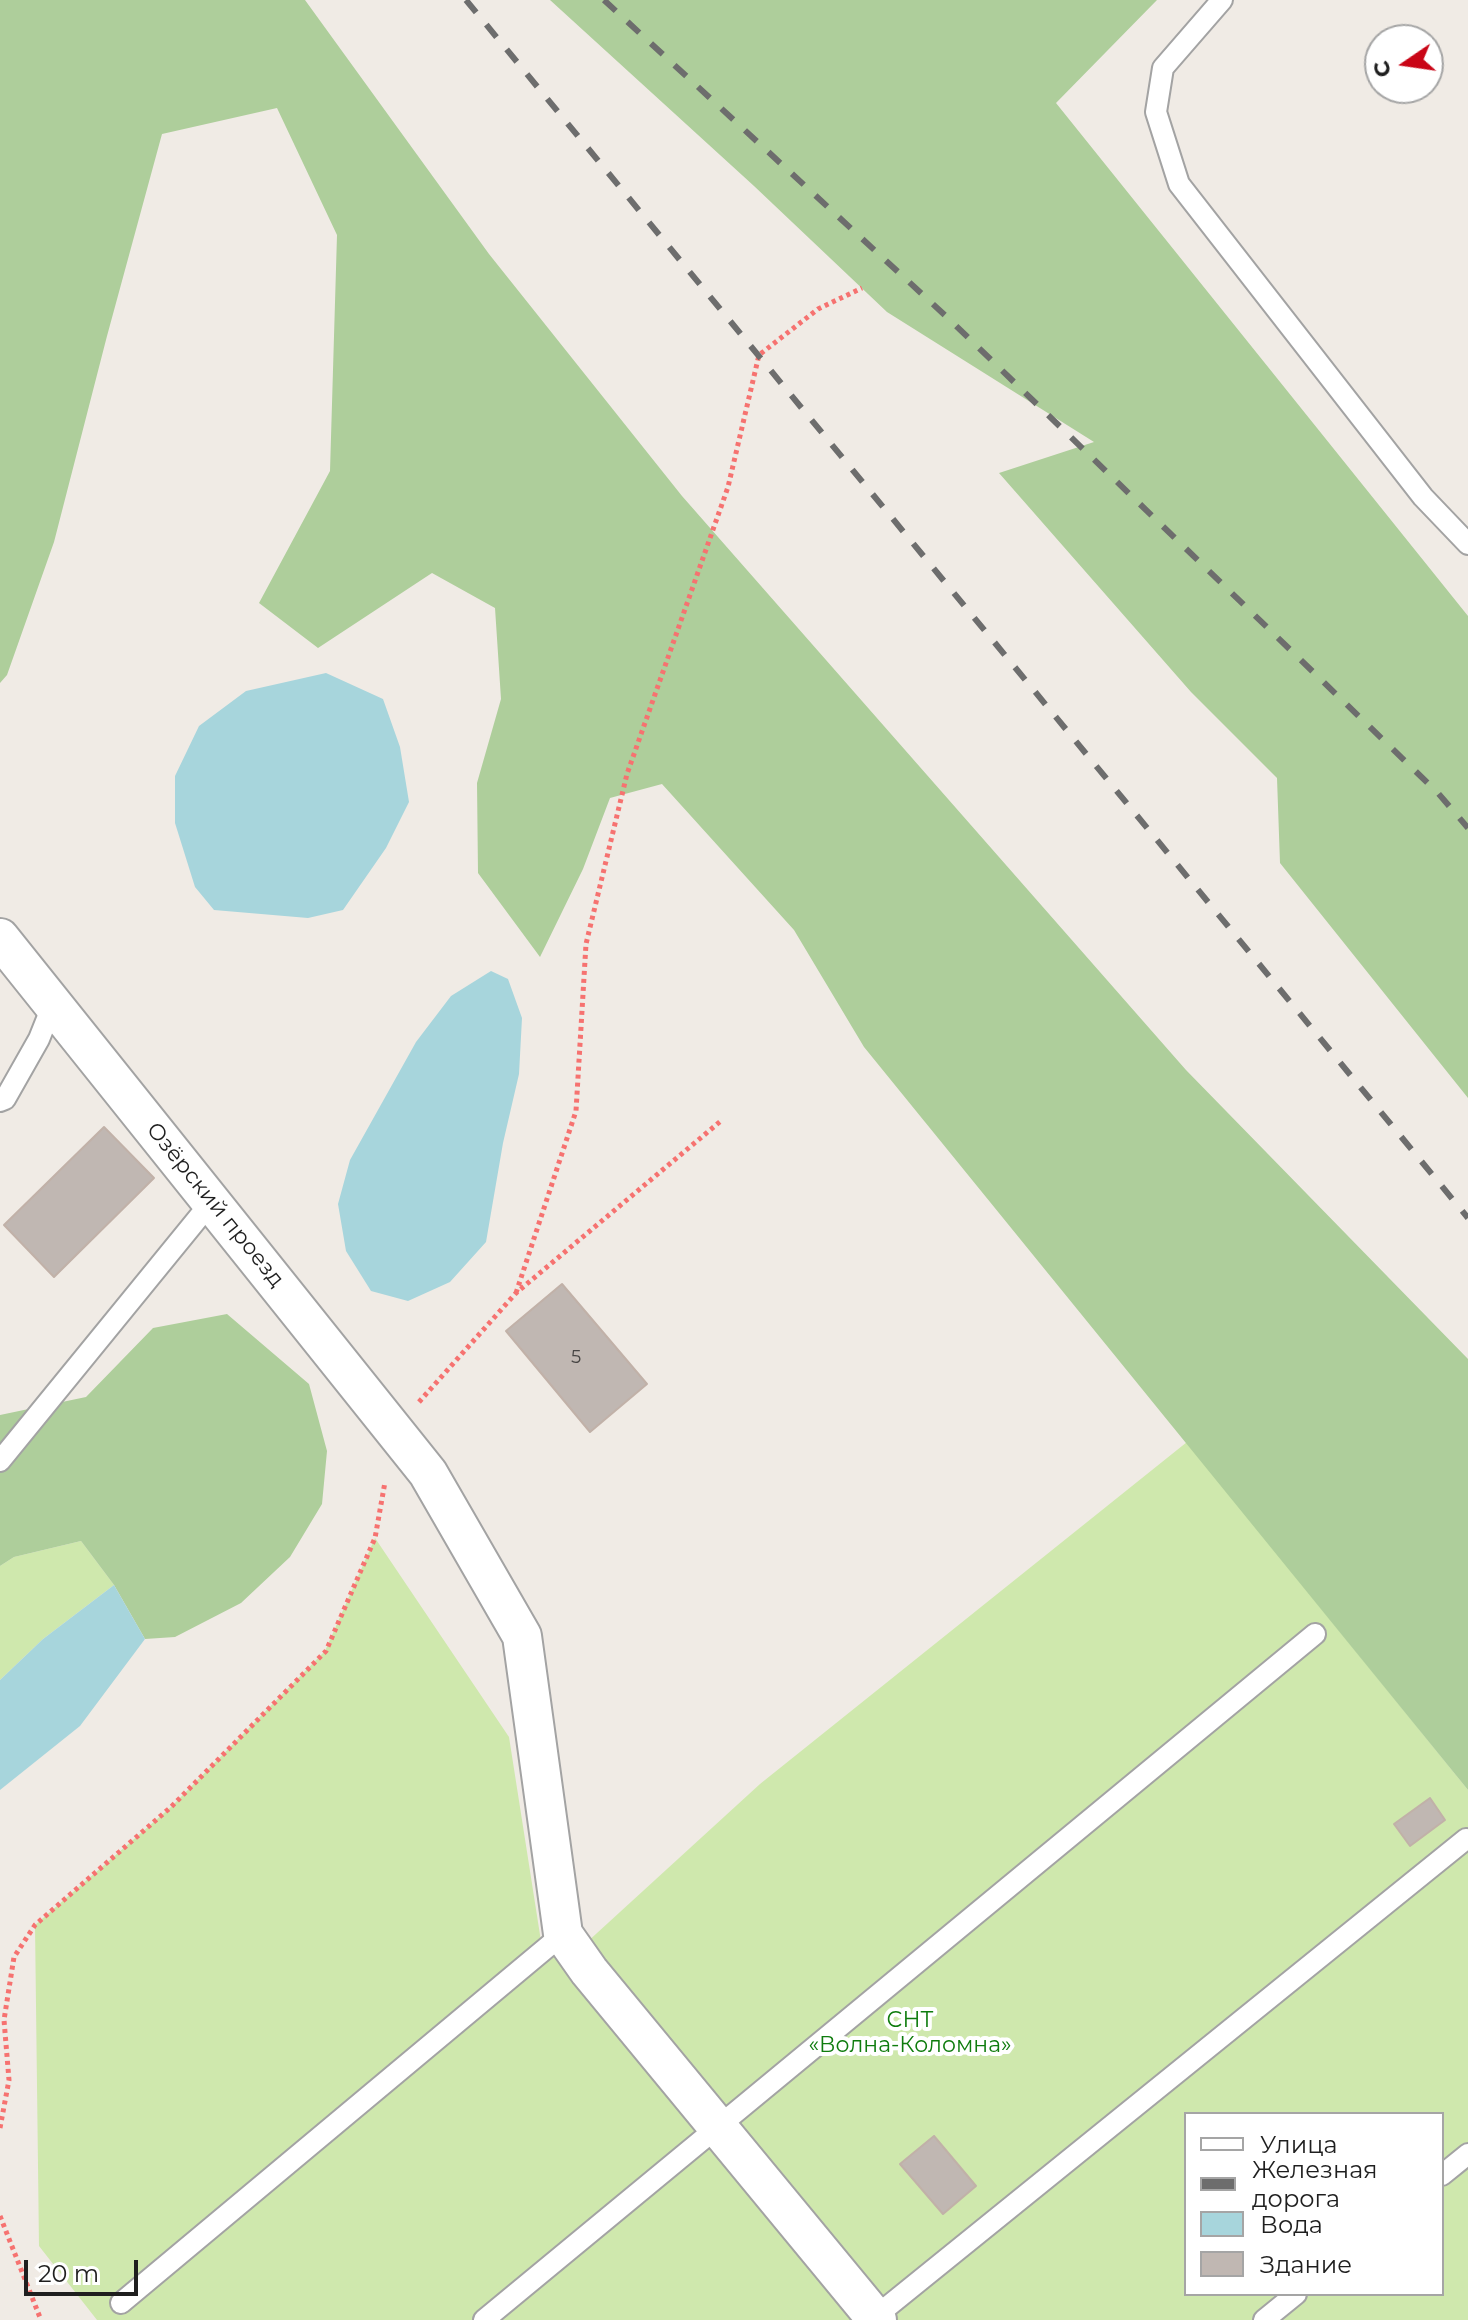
<!DOCTYPE html>
<meta charset="utf-8">
<style>
body{margin:0}
#map{position:relative;width:1468px;height:2320px;overflow:hidden;background:#f0ebe5;font-family:Montserrat,sans-serif}
canvas{display:block}
.legend{position:absolute;left:1184px;top:2112px;width:260px;height:184px;box-sizing:border-box;background:#fff;border:2px solid #a5a5a5;margin:0;padding:10px 14px;list-style:none;font-size:24px;color:#1f1f1f}
.legend li{display:flex;align-items:center;gap:16px;height:40px}
.legend b{width:40px;border:2px solid #a5a5a5}
.north{position:absolute;left:1364px;top:24px;width:80px;height:80px;box-sizing:border-box;background:#fff;border:2px solid #a5a5a5;border-radius:50%;rotate:257deg;font-size:22px;font-weight:700;line-height:32px;text-align:center;color:#1f1f1f}
.north::after{content:'';display:block;margin:auto;width:28px;height:36px;background:#c90516;clip-path:polygon(50% 0,100% 100%,50% 72%,0 100%)}
.scale{position:absolute;left:24px;top:2260px;width:114px;height:36px;box-sizing:border-box;border:4px solid #1f1f1f;border-top:0;padding-left:10px;font-size:24px;line-height:28px;white-space:nowrap;color:#1f1f1f;-webkit-text-stroke:6px #fff;paint-order:stroke}
</style>
<div id="map">
<canvas width="1468" height="2320"></canvas>
<ul class="legend">
<li><b style="height:10px;background:#fff"></b>Улица</li>
<li><b style="height:10px;background:#6d6d6d"></b>Железная дорога</li>
<li><b style="height:22px;background:#a7d5dc"></b>Вода</li>
<li><b style="height:22px;background:#c0b7b2"></b>Здание</li>
</ul>
<div class="north">С</div>
<div class="scale">20 m</div>
</div>
<script>
const c = document.querySelector('canvas').getContext('2d');
c.lineJoin = 'round';
function fillPath(path, color) { c.fillStyle = color; c.fill(path, 'evenodd'); }
const poly = rows => new Path2D(rows.map(r => 'M' + r).join(''));
function trace(path, color, width, dash) { c.strokeStyle = color; c.lineWidth = width; c.lineCap = dash ? 'butt' : 'round'; c.setLineDash(dash || []); c.stroke(path); }
function drawText(font, color, halo, rows, align = 'center') {
  c.font = font + ' Montserrat,sans-serif'; c.lineWidth = 8; c.setLineDash([]); c.textBaseline = 'middle'; c.strokeStyle = halo; c.fillStyle = color; for (const [text, x, y, turn = 0] of rows) {
    c.save(); c.translate(x, y); c.rotate((+turn || 0) * Math.PI / 180); c.textAlign = isNaN(turn) ? turn : align; if (halo) c.strokeText(text, 0, 0); c.fillText(text, 0, 0); c.restore();
  }
}
fillPath(poly([
 [1187,1442,1468,1790,1468,2320,97,2320,39,2246,35,1925,171,1807,325,1651,375,1538,509,1737,543,1954,585,1944,760,1784],
 [1186,2114,1442,2114,1442,2294,1186,2294],
 [81,1541,114,1585,43,1639,0,1680,0,1566,14,1557]
]), '#cfe8ad');
fillPath(poly([
 [0,0,305,0,489,254,682,496,1186,1070,1468,1359,1468,1790,864,1047,794,930,662,784,610,798,583,869,540,957,478,873,477,783,501,699,495,608,432,573,318,648,259,603,330,471,337,235,277,108,162,134,107,336,54,542,7,675,0,683],
 [550,0,1157,0,1056,103,1468,616,1468,1098,1280,863,1277,778,1191,692,999,473,1094,442,887,312,754,186],
 [227,1314,309,1384,327,1451,322,1504,290,1557,241,1603,175,1637,145,1639,114,1585,81,1541,14,1557,0,1566,0,1415,86,1397,153,1328]
]), '#aece9b');
fillPath(poly([
 [326,673,383,699,400,747,409,802,386,848,343,910,308,918,214,910,195,887,175,823,175,776,199,726,246,691],
 [491,971,508,979,522,1018,519,1074,503,1143,486,1242,450,1282,408,1301,371,1291,346,1251,338,1204,350,1160,416,1042,451,996],
 [114,1585,145,1639,80,1726,0,1790,0,1680,43,1639]
]), '#a7d5dc');
const building = poly([
 [104,1127,154,1178,54,1277,4,1225,104,1127],
 [562,1284,647,1384,590,1432,506,1331,562,1284],
 [1430,1798,1445,1820,1410,1846,1394,1824,1430,1798],
 [934,2136,976,2186,943,2214,900,2164,934,2136]
]);
fillPath(building, '#c0b7b2');
trace(building, '#c1b1a8', 2);
const lane = poly([
 [1222,0,1163,68,1156,112,1179,184,1423,497,1468,544],
 [0,1101,5,1099,39,1039,53,1004],
 [0,1461,212,1201],
 [1442,2175,1468,2154],
 [121,2303,563,1934],
 [484,2320,1315,1634],
 [871,2320,1466,1839],
 [1264,2320,1296,2294]
]);
const street = poly([
 [0,938,428,1473,522,1636,563,1934,589,1971,877,2320]
]);
trace(lane, '#a3a3a3', 24);
trace(street, '#a3a3a3', 42);
trace(poly([
 [516,1293,576,1111,586,944,627,774,728,487,759,355,818,309,862,288],
 [419,1402,516,1293,722,1120],
 [0,2128,9,2080,4,2020,14,1957,35,1925,171,1807,326,1651,375,1538,385,1482],
 [0,2216,41,2320]
]), '#f67270', 5, [4, 4]);
trace(lane, '#fff', 20);
trace(street, '#fff', 38);
trace(poly([
 [466,0,1468,1218],
 [604,0,949,319,1438,793,1468,828]
]), '#6d6d6d', 6, [16, 16]);
drawText('18px', '#474544', null, [
 ["5",576,1358]
]);
drawText('22px', '#1f1f1f', '#fff', [
 ["Озёрский проезд",215,1205,51]
]);
drawText('22px', '#0f7c0e', '#fff', [
 ["СНТ",910,2021],
 ["«Волна-Коломна»",910,2046]
]);
</script>
